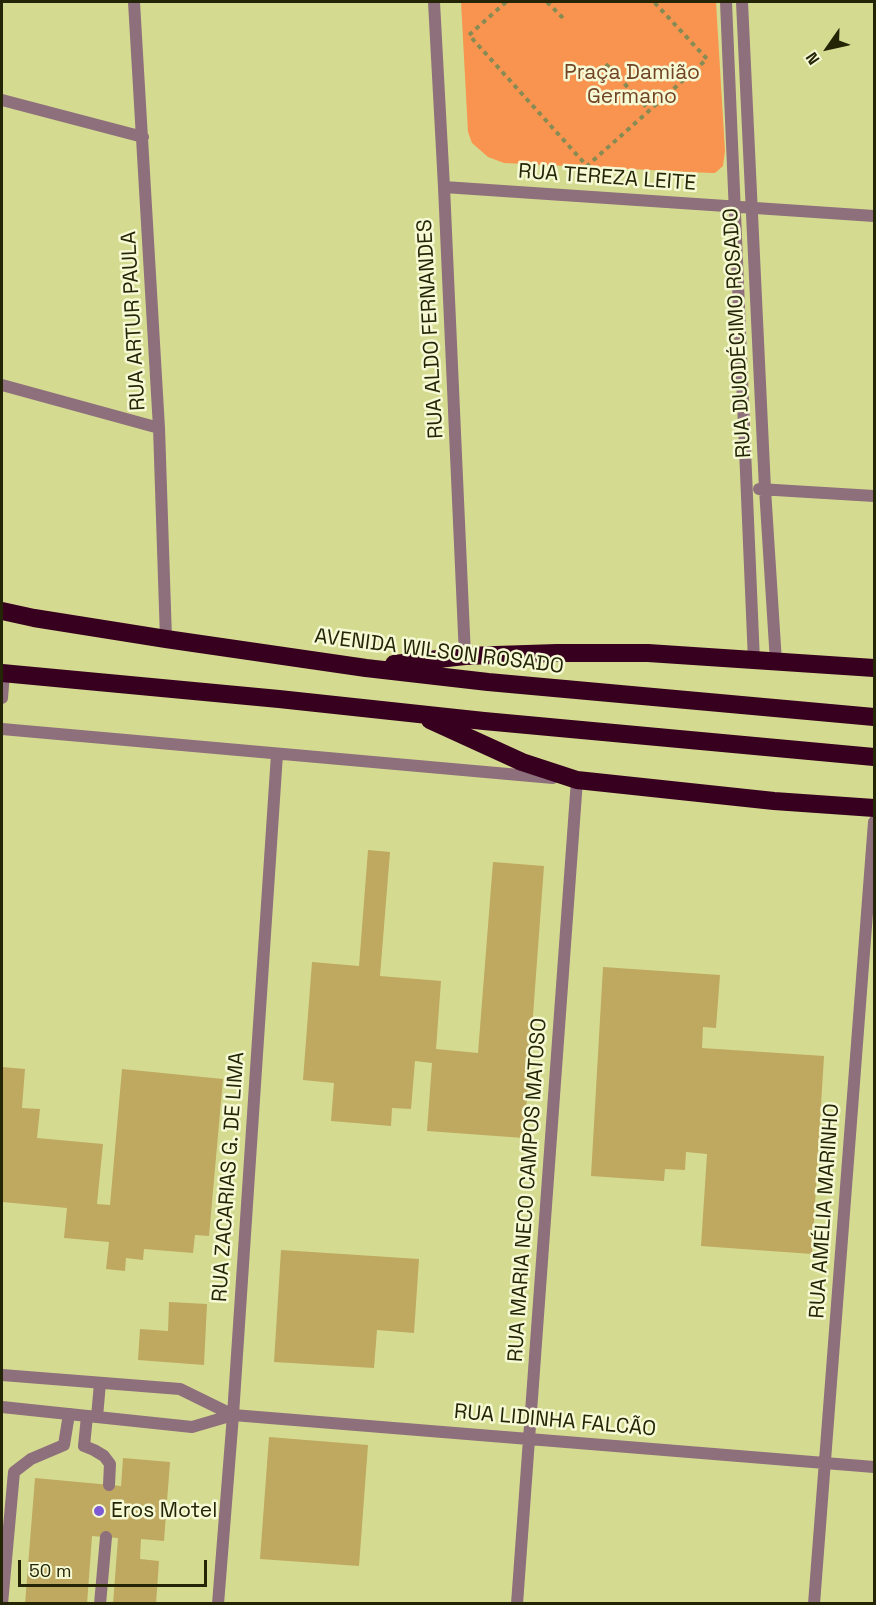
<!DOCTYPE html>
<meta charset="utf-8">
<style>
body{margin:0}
#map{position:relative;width:876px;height:1605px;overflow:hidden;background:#d4db91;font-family:"Space Grotesk",sans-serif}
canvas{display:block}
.frame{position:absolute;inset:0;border:3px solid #232506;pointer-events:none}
.north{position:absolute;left:798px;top:18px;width:60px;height:60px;-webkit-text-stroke:4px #f5f9d4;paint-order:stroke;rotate:236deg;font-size:16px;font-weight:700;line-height:24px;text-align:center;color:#232506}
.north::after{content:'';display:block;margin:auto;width:21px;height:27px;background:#232506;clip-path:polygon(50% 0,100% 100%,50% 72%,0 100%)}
.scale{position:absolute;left:18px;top:1560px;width:189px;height:27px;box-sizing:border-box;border:3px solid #232506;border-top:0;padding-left:8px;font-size:18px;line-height:21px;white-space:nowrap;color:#232506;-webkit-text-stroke:4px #f5f9d4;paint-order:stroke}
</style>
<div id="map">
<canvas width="876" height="1605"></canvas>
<div class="frame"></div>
<div class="north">N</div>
<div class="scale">50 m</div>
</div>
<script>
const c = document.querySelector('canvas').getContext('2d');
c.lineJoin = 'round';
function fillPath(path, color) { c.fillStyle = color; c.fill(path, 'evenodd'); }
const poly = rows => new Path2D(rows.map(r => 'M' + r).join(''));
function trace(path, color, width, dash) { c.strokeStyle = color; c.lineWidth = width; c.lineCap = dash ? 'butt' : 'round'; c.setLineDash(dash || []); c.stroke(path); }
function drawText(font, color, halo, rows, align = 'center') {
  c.font = font + ' "Space Grotesk",sans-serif'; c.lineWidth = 5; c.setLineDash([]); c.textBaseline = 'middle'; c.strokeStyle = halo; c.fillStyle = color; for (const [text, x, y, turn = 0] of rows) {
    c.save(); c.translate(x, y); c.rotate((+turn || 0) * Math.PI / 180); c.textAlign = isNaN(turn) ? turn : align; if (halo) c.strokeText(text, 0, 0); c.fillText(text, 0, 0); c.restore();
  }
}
fillPath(poly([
 [461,2,716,2,725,151,723,166,715,173,711,173,504,163,488,157,472,143,468,132]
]), '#f99450');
fillPath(poly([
 [368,850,390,852,380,976,441,981,436,1049,478,1053,493,862,544,866,524,1138,427,1131,432,1063,415,1061,411,1109,392,1108,391,1126,331,1121,334,1083,303,1080,312,962,359,966],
 [603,967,720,975,716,1028,703,1027,702,1048,824,1056,812,1254,701,1246,707,1154,686,1152,685,1170,665,1169,664,1181,591,1176],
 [2,1067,25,1069,22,1108,40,1109,37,1138,103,1144,97,1204,110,1205,122,1069,223,1079,209,1236,195,1235,193,1253,144,1249,143,1260,126,1258,125,1271,106,1269,109,1242,64,1238,67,1208,2,1202],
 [281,1250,419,1259,414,1333,377,1330,374,1368,274,1362],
 [169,1302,207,1304,204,1365,138,1360,140,1329,168,1331],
 [269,1437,368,1445,359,1566,260,1559],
 [123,1458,170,1462,164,1541,141,1539,140,1559,159,1561,156,1604,113,1604,118,1538,92,1536,87,1604,25,1604,35,1478,121,1486]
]), '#bfa860');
trace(poly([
 [506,2,469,35,587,166,707,59,654,2],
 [547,2,566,21],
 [606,64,649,110]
]), '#868b54', 4, [4.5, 4.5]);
trace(poly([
 [87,1416,84,1446,94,1450,104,1456,110,1464,109,1485],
 [2,1604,14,1472,31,1459,64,1445,69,1414],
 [100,1604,106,1537]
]), '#8e6f7c', 12);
trace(poly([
 [134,2,159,428,166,639],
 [434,2,444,187,465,656],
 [726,2,754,661],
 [742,2,765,489,776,662],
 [2,100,143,137],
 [444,187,874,216],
 [2,385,159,428],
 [759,489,874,496],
 [2,698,4,673],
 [2,729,553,778],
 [2,1375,180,1389,233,1415],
 [2,1407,192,1427,233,1415,874,1467],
 [97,1417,100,1383],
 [218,1604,233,1415,277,754],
 [517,1604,577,780,571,779],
 [814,1604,874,822]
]), '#8e6f7c', 12);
trace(poly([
 [2,611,34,618,166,639,366,668,488,682,874,717],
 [394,664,465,656,557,653,648,653,874,668],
 [2,673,279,699,484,721,874,757],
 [430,720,522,762,577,780,774,801,874,808]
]), '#38001f', 18);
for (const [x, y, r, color] of [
 [99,1511,6,"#7d5bd5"]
]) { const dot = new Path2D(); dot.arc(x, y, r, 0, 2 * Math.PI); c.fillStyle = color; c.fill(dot); trace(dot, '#f5f9d4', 2); }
drawText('21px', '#724425', '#f5f9d4', [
 ["Praça Damião",632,73],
 ["Germano",632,97]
]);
drawText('21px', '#232506', '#f5f9d4', [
 ["RUA TEREZA LEITE",607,178,4],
 ["RUA ARTUR PAULA",134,321,-93],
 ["RUA ALDO FERNANDES",431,329,-93],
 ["RUA DUODÉCIMO ROSADO",738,333,-93],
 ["AVENIDA WILSON ROSADO",439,652,7],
 ["RUA ZACARIAS G. DE LIMA",229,1177,-86],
 ["RUA MARIA NECO CAMPOS MATOSO",528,1190,-86],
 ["RUA AMÉLIA MARINHO",825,1211,-86],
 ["RUA LIDINHA FALCÃO",555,1421,5]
]);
drawText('21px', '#232506', '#f5f9d4', [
 ["Eros Motel",111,1511]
], 'left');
</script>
